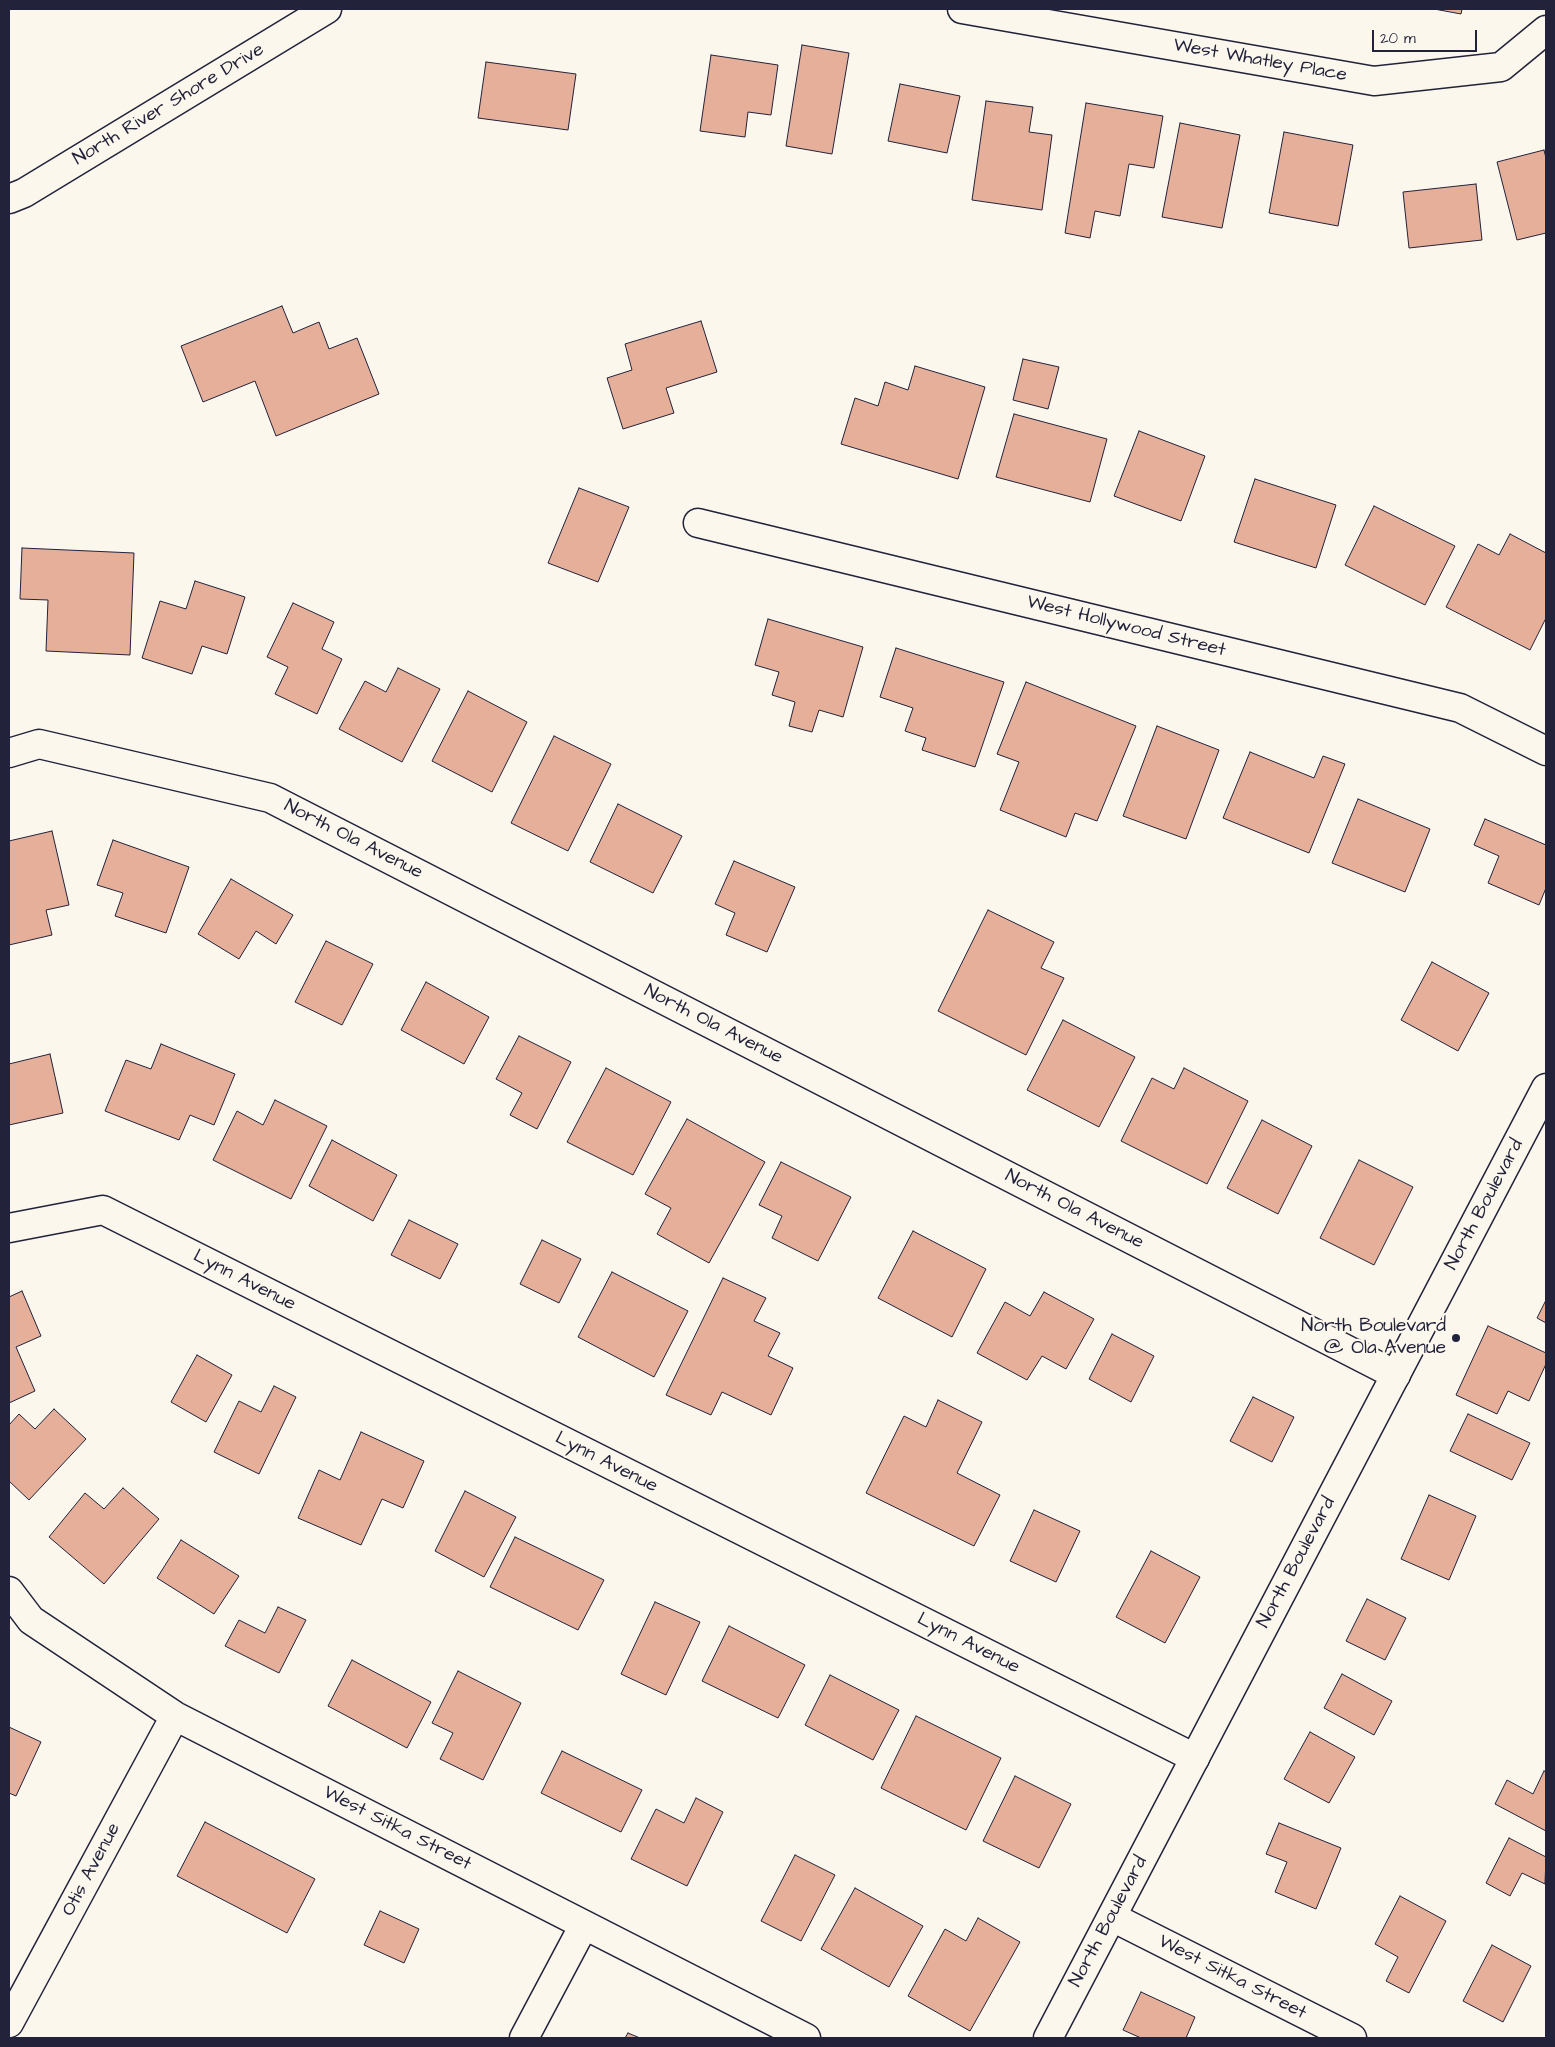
<!DOCTYPE html>
<style>
body{margin:0}
#map{position:relative;width:1555px;height:2047px;overflow:hidden;background:#fbf7ec;font-family:"Architects Daughter",sans-serif}
canvas{display:block}
.frame{position:absolute;inset:0;border:10px solid #22223b;pointer-events:none}
.scale{position:absolute;left:1372px;top:30px;width:105px;height:22px;box-sizing:border-box;border:2px solid #22223b;border-top:0;padding-left:6px;font-size:15px;line-height:18px;white-space:nowrap;color:#22223b;-webkit-text-stroke:4px #fbf7ec;paint-order:stroke}
</style>
<div id="map">
<canvas width="1555" height="2047"></canvas>
<div class="frame"></div>
<div class="scale">20 m</div>
</div>
<script>
const c = document.querySelector('canvas').getContext('2d');
c.lineJoin = 'round';
function fillPath(path, color) { c.fillStyle = color; c.fill(path, 'evenodd'); }
const poly = rows => new Path2D(rows.map(r => 'M' + r).join(''));
function trace(path, color, width, dash) { c.strokeStyle = color; c.lineWidth = width; c.lineCap = dash ? 'butt' : 'round'; c.setLineDash(dash || []); c.stroke(path); }
function drawText(font, color, halo, rows, align = 'center') {
  c.font = font + ' "Architects Daughter",sans-serif'; c.lineWidth = 4.5; c.setLineDash([]); c.textBaseline = 'middle'; c.strokeStyle = halo; c.fillStyle = color; for (const [text, x, y, turn = 0] of rows) {
    c.save(); c.translate(x, y); c.rotate((+turn || 0) * Math.PI / 180); c.textAlign = isNaN(turn) ? turn : align; if (halo) c.strokeText(text, 0, 0); c.fillText(text, 0, 0); c.restore();
  }
}
const building = poly([
 [1434,9,1462,9,1461,14,1434,9],
 [802,45,849,53,832,154,786,146,802,45],
 [711,55,778,65,771,115,748,112,745,137,700,131,711,55],
 [486,62,576,74,568,130,478,118,486,62],
 [900,84,960,96,947,153,888,141,900,84],
 [986,101,1033,107,1029,132,1052,135,1042,210,972,200,986,101],
 [1086,103,1163,116,1154,168,1129,164,1120,216,1095,211,1090,238,1065,233,1086,103],
 [1180,123,1240,135,1222,228,1162,217,1180,123],
 [1284,132,1353,145,1338,226,1269,213,1284,132],
 [1544,150,1546,158,1546,233,1517,240,1497,162,1544,150],
 [1476,184,1482,240,1409,248,1403,192,1476,184],
 [282,306,293,333,319,322,329,349,357,338,379,394,276,436,255,381,203,402,181,346,282,306],
 [701,321,717,372,666,388,674,413,623,429,607,378,632,370,625,344,701,321],
 [1023,359,1059,367,1048,409,1013,400,1023,359],
 [915,366,985,387,958,479,841,444,855,398,878,406,885,382,908,390,915,366],
 [1014,414,1107,439,1090,502,996,477,1014,414],
 [1139,431,1205,456,1181,521,1114,496,1139,431],
 [1255,479,1336,505,1316,568,1234,542,1255,479],
 [579,488,629,507,598,582,548,563,579,488],
 [1374,506,1455,546,1425,605,1345,565,1374,506],
 [1510,534,1546,553,1546,618,1530,650,1446,607,1478,544,1499,555,1510,534],
 [22,548,134,553,130,655,46,651,48,600,20,599,22,548],
 [195,581,245,597,227,654,202,646,192,674,142,658,160,601,186,609,195,581],
 [293,603,334,622,322,649,342,659,317,714,275,694,288,667,267,657,293,603],
 [768,619,863,647,843,717,819,710,812,732,789,726,795,702,772,695,779,672,755,665,768,619],
 [896,648,1004,682,975,767,922,750,926,738,905,731,913,708,880,697,896,648],
 [398,668,440,689,402,762,339,729,365,681,386,692,398,668],
 [1026,682,1136,726,1097,821,1075,813,1066,837,1000,810,1019,762,997,754,1026,682],
 [468,691,527,722,492,792,432,761,468,691],
 [1157,726,1219,750,1186,839,1123,816,1157,726],
 [554,736,611,764,568,851,511,823,554,736],
 [1250,752,1314,778,1323,756,1345,764,1309,853,1223,818,1250,752],
 [1358,799,1430,829,1405,892,1332,863,1358,799],
 [618,804,682,836,653,893,590,862,618,804],
 [1485,819,1546,845,1546,888,1539,905,1488,883,1499,856,1474,845,1485,819],
 [52,831,69,905,46,910,52,935,9,945,9,841,52,831],
 [113,840,189,867,166,933,115,916,123,893,97,885,113,840],
 [734,861,795,887,767,952,726,935,735,913,715,904,734,861],
 [231,879,293,915,276,944,256,931,239,959,198,934,231,879],
 [988,910,1054,942,1041,968,1064,978,1026,1055,938,1011,988,910],
 [326,941,373,964,342,1025,295,1002,326,941],
 [1432,962,1489,993,1458,1051,1401,1020,1432,962],
 [426,982,489,1017,464,1064,401,1030,426,982],
 [1063,1020,1135,1057,1099,1127,1027,1090,1063,1020],
 [519,1036,571,1062,537,1129,510,1115,522,1093,496,1079,519,1036],
 [161,1044,235,1074,214,1125,190,1115,179,1140,105,1111,126,1060,151,1069,161,1044],
 [50,1054,63,1113,9,1125,9,1064,50,1054],
 [606,1068,671,1102,633,1175,567,1142,606,1068],
 [1184,1068,1248,1101,1207,1184,1121,1141,1152,1078,1174,1089,1184,1068],
 [275,1100,327,1126,291,1199,213,1160,237,1111,263,1125,275,1100],
 [687,1119,765,1162,709,1263,657,1234,671,1208,645,1194,687,1119],
 [1262,1120,1312,1146,1278,1214,1227,1188,1262,1120],
 [332,1140,397,1175,373,1221,309,1186,332,1140],
 [1359,1160,1413,1187,1374,1265,1320,1238,1359,1160],
 [781,1162,851,1197,818,1261,772,1238,782,1216,759,1205,781,1162],
 [409,1220,458,1244,440,1279,391,1255,409,1220],
 [913,1231,986,1269,952,1337,878,1298,913,1231],
 [542,1240,581,1259,559,1303,520,1284,542,1240],
 [612,1272,688,1311,654,1377,578,1337,612,1272],
 [723,1278,766,1298,754,1321,780,1333,768,1356,793,1368,771,1415,722,1392,711,1415,666,1395,723,1278],
 [22,1291,41,1336,16,1347,35,1391,9,1403,9,1297,22,1291],
 [1044,1292,1094,1319,1066,1369,1042,1356,1027,1380,977,1353,1005,1302,1030,1316,1044,1292],
 [1546,1300,1546,1323,1537,1318,1546,1300],
 [1488,1326,1546,1353,1546,1364,1529,1401,1508,1391,1497,1414,1456,1395,1488,1326],
 [1112,1334,1154,1356,1131,1402,1089,1379,1112,1334],
 [197,1355,232,1375,206,1422,171,1402,197,1355],
 [274,1386,296,1397,259,1474,214,1452,239,1401,261,1412,274,1386],
 [1253,1397,1294,1417,1272,1462,1230,1441,1253,1397],
 [938,1400,982,1422,957,1473,1000,1495,974,1546,866,1493,904,1416,926,1427,938,1400],
 [54,1409,86,1439,29,1500,9,1481,9,1425,19,1414,35,1429,54,1409],
 [1468,1414,1530,1443,1512,1480,1450,1451,1468,1414],
 [361,1432,424,1461,403,1508,382,1499,361,1545,298,1518,319,1470,340,1480,361,1432],
 [123,1488,159,1519,104,1584,49,1537,85,1493,104,1509,123,1488],
 [465,1491,516,1517,484,1577,435,1551,465,1491],
 [1429,1495,1476,1516,1449,1580,1401,1559,1429,1495],
 [1034,1510,1080,1531,1056,1582,1010,1561,1034,1510],
 [515,1537,604,1580,578,1630,490,1587,515,1537],
 [181,1540,239,1576,214,1614,157,1578,181,1540],
 [1151,1551,1200,1577,1165,1643,1116,1617,1151,1551],
 [1367,1599,1406,1618,1385,1660,1346,1641,1367,1599],
 [655,1602,700,1622,666,1695,621,1674,655,1602],
 [278,1607,306,1620,279,1673,225,1646,239,1620,265,1633,278,1607],
 [729,1626,805,1665,778,1718,702,1681,729,1626],
 [352,1660,431,1702,407,1748,328,1706,352,1660],
 [458,1671,521,1703,483,1780,440,1759,453,1733,432,1723,458,1671],
 [1342,1674,1392,1701,1374,1735,1324,1708,1342,1674],
 [830,1675,899,1710,873,1760,805,1725,830,1675],
 [916,1716,1001,1758,966,1830,881,1788,916,1716],
 [9,1727,41,1742,16,1796,9,1793,9,1727],
 [1310,1732,1355,1757,1329,1803,1284,1779,1310,1732],
 [562,1751,642,1790,621,1832,541,1793,562,1751],
 [1544,1771,1546,1772,1546,1831,1495,1804,1507,1780,1533,1794,1544,1771],
 [1015,1776,1071,1804,1039,1868,983,1841,1015,1776],
 [696,1798,723,1812,687,1886,631,1859,656,1809,684,1823,696,1798],
 [205,1822,315,1879,287,1933,177,1876,205,1822],
 [1279,1823,1341,1848,1316,1909,1275,1892,1287,1862,1266,1854,1279,1823],
 [1509,1838,1546,1857,1545,1884,1522,1873,1510,1896,1486,1883,1509,1838],
 [795,1855,835,1875,801,1941,761,1921,795,1855],
 [855,1888,923,1926,889,1987,821,1949,855,1888],
 [1400,1896,1446,1921,1409,1993,1386,1981,1398,1957,1375,1944,1400,1896],
 [380,1911,419,1929,404,1963,364,1945,380,1911],
 [978,1918,1020,1942,970,2031,908,1996,945,1929,966,1941,978,1918],
 [1492,1945,1531,1966,1503,2022,1463,2001,1492,1945],
 [1141,1992,1195,2017,1186,2038,1141,2038,1123,2030,1141,1992],
 [628,2033,640,2038,625,2038,628,2033]
]);
fillPath(building, '#e5af9a');
trace(building, '#22223b', 1);
const minor = poly([
 [962,9,1374,81,1501,67,1546,30],
 [9,199,24,193,327,9],
 [698,523,1460,708,1546,751],
 [9,753,39,744,270,798,1396,1375],
 [9,1228,103,1210,1195,1758],
 [9,1591,31,1620,175,1716,806,2038],
 [1112,1917,1352,2038],
 [9,2023,175,1716],
 [524,2038,584,1925]
]);
const tertiary = poly([
 [1048,2038,1546,1088]
]);
trace(minor, '#22223b', 31);
trace(tertiary, '#22223b', 31);
trace(minor, '#fbf7ec', 28);
trace(tertiary, '#fbf7ec', 28);
for (const [x, y, r, color] of [
 [1456,1338,5,"#22223b"]
]) { const dot = new Path2D(); dot.arc(x, y, r, 0, 2 * Math.PI); c.fillStyle = color; c.fill(dot); trace(dot, '#fbf7ec', 2); }
drawText('19px', '#22223b', '#fbf7ec', [
 ["West Whatley Place",1260,61,10],
 ["North River Shore Drive",169,105,-31],
 ["West Hollywood Street",1126,627,14],
 ["North Ola Avenue",353,840,27],
 ["North Ola Avenue",713,1025,27],
 ["North Boulevard",1485,1205,-62],
 ["North Ola Avenue",1074,1210,27],
 ["Lynn Avenue",244,1281,27],
 ["Lynn Avenue",606,1463,27],
 ["North Boulevard",1297,1563,-62],
 ["Lynn Avenue",968,1644,27],
 ["West Sitka Street",397,1829,27],
 ["Otis Avenue",92,1870,-62],
 ["North Boulevard",1109,1922,-62],
 ["West Sitka Street",1232,1978,27]
]);
drawText('19px', '#22223b', '#fbf7ec', [
 ["North Boulevard",1446,1327],
 ["@ Ola Avenue",1446,1349]
], 'right');
</script>
